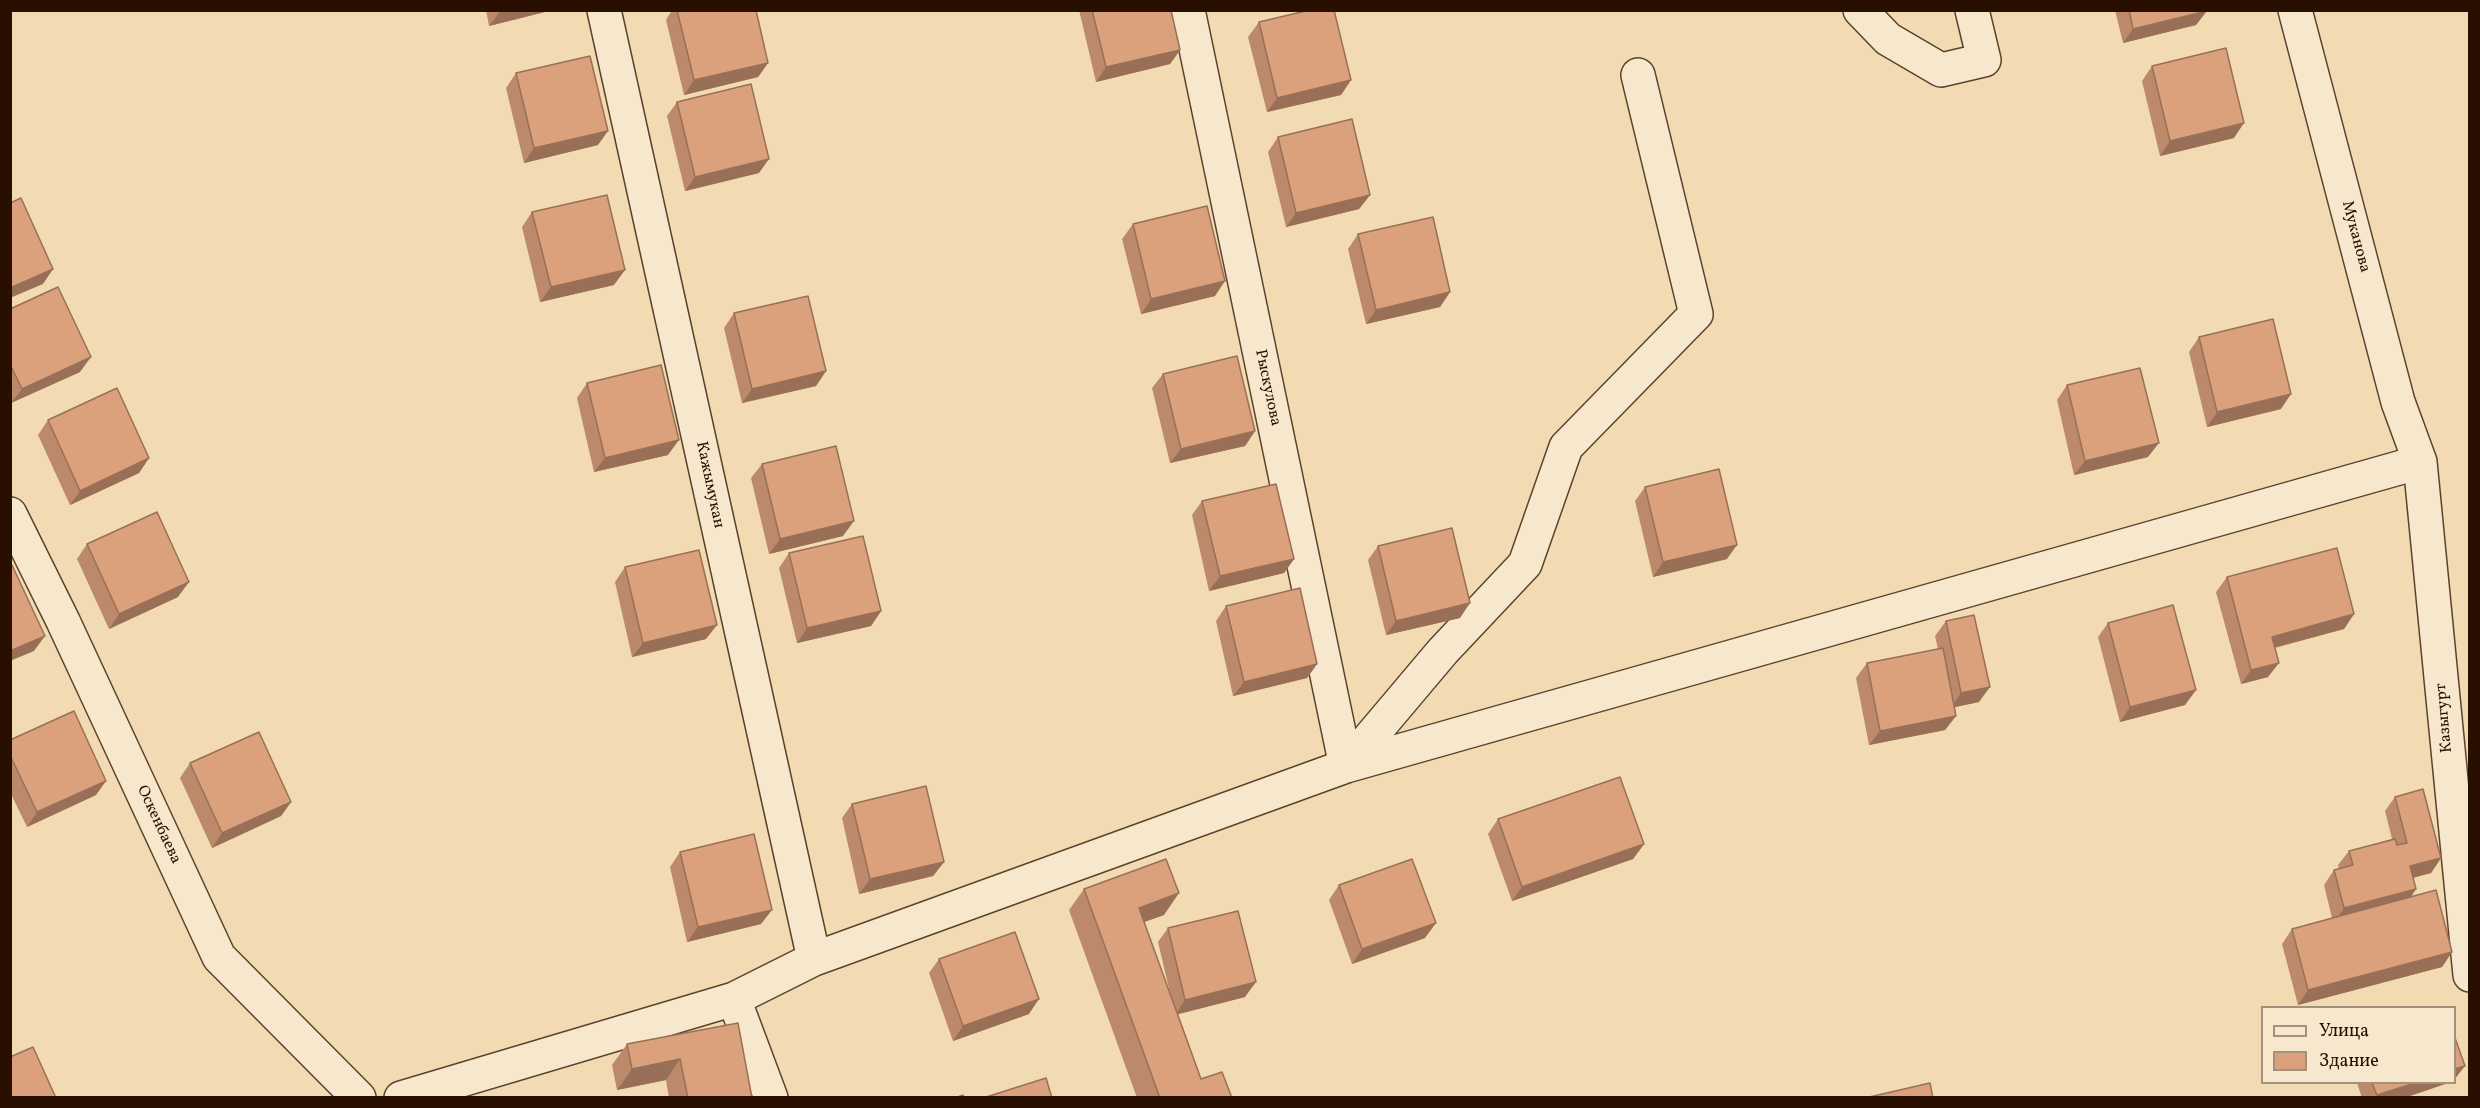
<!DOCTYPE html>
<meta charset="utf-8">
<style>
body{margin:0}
#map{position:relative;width:2480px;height:1108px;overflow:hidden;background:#f2dbb2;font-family:Vollkorn,serif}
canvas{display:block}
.frame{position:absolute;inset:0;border:12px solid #290f00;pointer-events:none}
.legend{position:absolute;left:2261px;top:1006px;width:195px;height:78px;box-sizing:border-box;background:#f7e8cd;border:2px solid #a5917b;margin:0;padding:8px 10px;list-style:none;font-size:18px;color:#290f00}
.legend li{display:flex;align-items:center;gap:12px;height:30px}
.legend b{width:30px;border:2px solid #a5917b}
</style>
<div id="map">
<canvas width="2480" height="1108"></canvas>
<div class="frame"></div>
<ul class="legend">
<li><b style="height:8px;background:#f7e8cd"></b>Улица</li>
<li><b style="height:16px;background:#dba07c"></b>Здание</li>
</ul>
</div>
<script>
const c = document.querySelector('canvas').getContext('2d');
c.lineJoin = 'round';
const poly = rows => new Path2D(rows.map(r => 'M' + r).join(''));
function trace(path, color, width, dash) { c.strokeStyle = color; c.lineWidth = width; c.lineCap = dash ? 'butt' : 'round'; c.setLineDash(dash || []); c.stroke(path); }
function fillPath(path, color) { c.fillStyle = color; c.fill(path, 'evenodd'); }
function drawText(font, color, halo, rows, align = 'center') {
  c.font = font + ' Vollkorn,serif'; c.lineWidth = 4.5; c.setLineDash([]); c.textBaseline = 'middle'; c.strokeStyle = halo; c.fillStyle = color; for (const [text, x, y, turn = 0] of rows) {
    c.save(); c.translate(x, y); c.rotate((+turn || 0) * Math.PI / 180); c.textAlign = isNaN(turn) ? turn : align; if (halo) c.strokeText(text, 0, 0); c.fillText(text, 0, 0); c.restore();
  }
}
const minor = poly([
 [604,10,814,959],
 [1188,10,1346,766],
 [1860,10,1888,39,1941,70,1984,60,1972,10],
 [2295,10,2398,402,2420,462,2470,975],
 [10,514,63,621,219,957,359,1098],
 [1346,766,1443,651,1525,564,1566,447,1696,314,1638,75],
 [734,999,771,1098],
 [401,1098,734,999,814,959,1346,766,2420,462]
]);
trace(minor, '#5b422c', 36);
trace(minor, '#f7e8cd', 33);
fillPath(poly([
 [486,10,553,10,489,26],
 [672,10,756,10,768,63,758,77,684,95,666,20],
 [1079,10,1171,10,1180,50,1170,64,1096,82],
 [2115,10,2207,10,2196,25,2123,43],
 [1259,22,1351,80,1341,95,1267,112,1248,37],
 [2152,66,2234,138,2160,156,2142,81],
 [516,73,598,145,524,163,506,88],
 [677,102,759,173,685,191,667,116],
 [1278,137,1370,195,1359,209,1286,227,1268,152],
 [532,212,614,285,540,302,522,227],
 [1133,224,1215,296,1141,314,1122,239],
 [1358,234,1450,292,1440,307,1366,324,1348,249],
 [10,309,80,372,11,403,10,402],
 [734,313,826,371,816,386,742,403,724,328],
 [2199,337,2281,409,2207,427,2189,352],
 [1163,374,1255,431,1245,446,1170,463,1152,388],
 [587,383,668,455,594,472,577,398],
 [2067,385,2148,457,2074,475,2057,400],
 [48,420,149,458,139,473,70,505,38,435],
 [762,464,843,536,769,554,751,478],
 [1645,487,1727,559,1653,577,1635,501],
 [1202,501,1294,559,1284,573,1209,591,1192,515],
 [87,544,178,597,109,629,77,559],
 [1378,546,1460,618,1386,635,1368,560],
 [789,553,881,611,871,626,797,643,779,568],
 [625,567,706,639,632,657,615,582],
 [2227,577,2354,614,2344,629,2275,648,2268,677,2241,684,2216,592],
 [1226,606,1317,664,1307,678,1233,696,1216,621],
 [1946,621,1979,702,1954,707,1956,716,1945,730,1869,745,1856,678,1867,663,1938,649,1935,636],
 [2108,623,2196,690,2185,705,2120,722,2098,637],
 [10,740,96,795,27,827,10,792],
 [190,763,291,802,281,816,212,848,180,778],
 [2395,797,2441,858,2431,873,2413,878,2416,889,2411,897,2452,952,2442,967,2298,1005,2282,944,2292,929,2332,918,2324,885,2334,870,2339,869,2338,865,2349,851,2392,839,2385,811],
 [852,804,944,862,933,876,859,894,842,818],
 [1498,819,1644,844,1633,859,1512,901,1488,834],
 [680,852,761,924,687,942,670,867],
 [1339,885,1425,938,1352,964,1329,900],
 [1084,889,1164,915,1144,922,1170,993,1158,942,1168,928,1245,997,1178,1014,1201,1079,1232,1098,1137,1098,1069,910],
 [939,959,1029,1014,953,1041,929,973],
 [738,1023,752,1098,669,1098,666,1080,617,1090,612,1065,627,1044],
 [2357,1083,2448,1083,2404,1098,2362,1098]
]), '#bc8a6b');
fillPath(poly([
 [503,10,553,10,489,26,500,11],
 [2207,11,2196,25,2123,43,2133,29],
 [1180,50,1170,64,1096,82,1106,67],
 [768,63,758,77,684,95,694,80],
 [1351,80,1341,95,1267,112,1277,98],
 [2244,123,2234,138,2160,156,2170,141],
 [608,131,598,145,524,163,534,148],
 [769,159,759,173,685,191,695,177],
 [1370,195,1359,209,1286,227,1296,213],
 [53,269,43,284,10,298,10,288],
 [625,270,614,285,540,302,551,287],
 [1225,281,1215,296,1141,314,1151,299],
 [1450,292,1440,307,1366,324,1376,310],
 [91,357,80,372,11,403,22,389],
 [826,371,816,386,742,403,752,389],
 [2291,394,2281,409,2207,427,2217,412],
 [1255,431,1245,446,1170,463,1181,449],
 [679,440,668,455,594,472,605,458],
 [2159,443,2148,457,2074,475,2085,461],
 [149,458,139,473,70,505,80,491],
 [854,521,843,536,769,554,780,539],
 [1737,545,1727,559,1653,577,1663,562],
 [1294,559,1284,573,1209,591,1220,576],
 [189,582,178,597,109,629,119,614],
 [1470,603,1460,618,1386,635,1396,621],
 [881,611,871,626,797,643,807,628],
 [2354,614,2344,629,2261,651,2272,637],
 [717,625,706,639,632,657,643,643],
 [45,636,34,651,10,661,10,651],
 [2279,663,2268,677,2241,684,2251,670],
 [1317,664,1307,678,1233,696,1244,682],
 [1990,687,1979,702,1951,708,1961,693],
 [2196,690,2185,705,2120,722,2130,707],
 [1956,716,1945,730,1869,745,1880,731],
 [106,781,96,795,27,827,37,812],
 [291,802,281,816,212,848,222,833],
 [1644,844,1633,859,1512,901,1522,887],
 [2441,858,2431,873,2400,881,2410,866],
 [944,862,933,876,859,894,870,879],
 [2416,889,2406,904,2334,923,2344,908],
 [1179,893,1164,915,1124,929,1139,908],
 [772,910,761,924,687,942,698,927],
 [1436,923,1425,938,1352,964,1362,949],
 [2452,952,2442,967,2298,1005,2308,990],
 [1256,982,1245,997,1175,1015,1185,1000],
 [1039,999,1029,1014,953,1041,963,1026],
 [680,1059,666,1080,617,1090,632,1069],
 [2465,1066,2454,1080,2454,1069],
 [2415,1083,2448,1083,2404,1098,2376,1098,2377,1095]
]), '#997057');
const building = poly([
 [677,10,756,10,768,63,694,80,677,10],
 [1092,10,1171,10,1180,50,1106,67,1092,10],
 [1310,10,1334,10,1351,80,1277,98,1259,22,1310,10],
 [2129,10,2207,10,2207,11,2133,29,2129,10],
 [2226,48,2244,123,2170,141,2152,66,2226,48],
 [590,56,608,131,534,148,516,73,590,56],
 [751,84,769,159,695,177,677,102,751,84],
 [1352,119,1370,195,1296,213,1278,137,1352,119],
 [607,195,625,270,551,287,532,212,607,195],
 [21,198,53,269,10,288,10,203,21,198],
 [1207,206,1225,281,1151,299,1133,224,1207,206],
 [1433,217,1450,292,1376,310,1358,234,1433,217],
 [58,287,91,357,22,389,10,364,10,309,58,287],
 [808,296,826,371,752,389,734,313,808,296],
 [2273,319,2291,394,2217,412,2199,337,2273,319],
 [1237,356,1255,431,1181,449,1163,374,1237,356],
 [661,365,679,440,605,458,587,383,661,365],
 [2140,368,2159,443,2085,461,2067,385,2140,368],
 [117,388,149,458,80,491,48,420,117,388],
 [836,446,854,521,780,539,762,464,836,446],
 [1719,469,1737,545,1663,562,1645,487,1719,469],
 [1276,484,1294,559,1220,576,1202,501,1276,484],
 [157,512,189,582,119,614,87,544,157,512],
 [1452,528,1470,603,1396,621,1378,546,1452,528],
 [863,536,881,611,807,628,789,553,863,536],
 [2337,548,2354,614,2272,637,2279,663,2251,670,2227,577,2337,548],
 [699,550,717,625,643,643,625,567,699,550],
 [12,565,45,636,10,651,10,566,12,565],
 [1300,588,1317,664,1244,682,1226,606,1300,588],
 [2173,605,2196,690,2130,707,2108,623,2173,605],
 [1974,615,1990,687,1961,693,1946,621,1974,615],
 [1943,648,1956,716,1880,731,1867,663,1943,648],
 [74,711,106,781,37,812,10,755,10,740,74,711],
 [259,732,291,802,222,833,190,763,259,732],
 [1620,777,1644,844,1522,887,1498,819,1620,777],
 [926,786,944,862,870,879,852,804,926,786],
 [2423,789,2441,858,2410,866,2416,889,2344,908,2334,870,2353,865,2349,851,2395,839,2397,845,2407,843,2395,797,2423,789],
 [754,834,772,910,698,927,680,852,754,834],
 [1166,859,1179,893,1139,908,1201,1079,1222,1072,1232,1098,1160,1098,1084,889,1166,859],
 [1412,859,1436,923,1362,949,1339,885,1412,859],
 [2436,890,2452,952,2308,990,2292,929,2436,890],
 [1238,911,1256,982,1185,1000,1168,928,1238,911],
 [1015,932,1039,999,963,1026,939,959,1015,932],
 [738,1023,752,1098,688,1098,680,1059,632,1069,627,1044,738,1023],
 [2454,1035,2465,1066,2454,1069,2454,1035],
 [33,1047,56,1098,10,1098,10,1057,33,1047],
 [1046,1078,1052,1098,983,1098,1046,1078],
 [1930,1083,1933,1098,1865,1098,1930,1083],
 [2372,1083,2415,1083,2377,1095,2372,1083],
 [963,1095,964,1098,955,1098,963,1095]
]);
fillPath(building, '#dba07c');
trace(building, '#997057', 1.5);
drawText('16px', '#290f00', '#f7e8cd', [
 ["Муканова",2355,237,75],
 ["Рыскулова",1267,388,78],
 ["Кажымукан",709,485,78],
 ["Казыгурт",2445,718,-95],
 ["Оскенбаева",158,825,65]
]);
</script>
